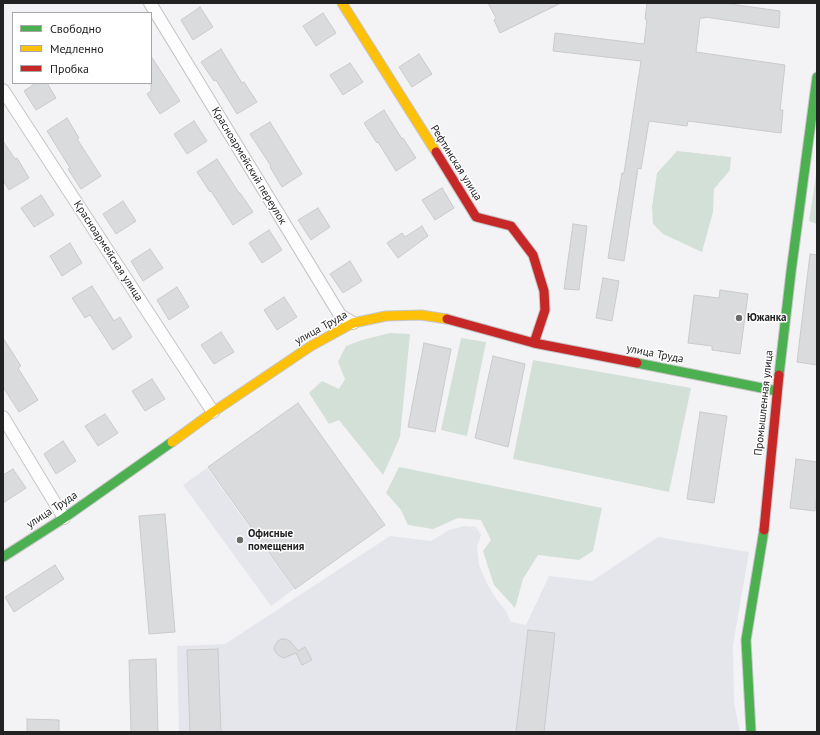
<!DOCTYPE html>
<meta charset="utf-8">
<style>
body{margin:0}
#map{position:relative;width:820px;height:735px;overflow:hidden;background:#f3f3f5;font-family:"PT Sans",sans-serif}
canvas{display:block}
.frame{position:absolute;inset:0;border:4px solid #222223;pointer-events:none}
.legend{position:absolute;left:12px;top:12px;width:140px;height:72px;box-sizing:border-box;background:#fff;border:1px solid #a7a7a7;margin:0;padding:5px 7px;list-style:none;font-size:12px;color:#222223}
.legend li{display:flex;align-items:center;gap:8px;height:20px}
.legend b{width:20px;border:1px solid #a7a7a7}
</style>
<div id="map">
<canvas width="820" height="735"></canvas>
<div class="frame"></div>
<ul class="legend">
<li><b style="height:5px;background:#4caf50"></b>Свободно</li>
<li><b style="height:5px;background:#ffc107"></b>Медленно</li>
<li><b style="height:5px;background:#c62828"></b>Пробка</li>
</ul>
</div>
<script>
const c = document.querySelector('canvas').getContext('2d');
c.lineJoin = 'round';
function fillPath(path, color) { c.fillStyle = color; c.fill(path, 'evenodd'); }
const poly = rows => new Path2D(rows.map(r => 'M' + r).join(''));
function trace(path, color, width, dash) { c.strokeStyle = color; c.lineWidth = width; c.lineCap = dash ? 'butt' : 'round'; c.setLineDash(dash || []); c.stroke(path); }
function drawText(font, color, halo, rows, align = 'center') {
  c.font = font + ' "PT Sans",sans-serif'; c.lineWidth = 3; c.setLineDash([]); c.textBaseline = 'middle'; c.strokeStyle = halo; c.fillStyle = color; for (const [text, x, y, turn = 0] of rows) {
    c.save(); c.translate(x, y); c.rotate((+turn || 0) * Math.PI / 180); c.textAlign = isNaN(turn) ? turn : align; if (halo) c.strokeText(text, 0, 0); c.fillText(text, 0, 0); c.restore();
  }
}
fillPath(poly([
 [207,468,294,589,271,606,183,485],
 [465,526,476,527,481,535,477,547,479,565,487,584,497,600,506,611,511,622,526,625,549,576,592,581,658,537,749,552,733,645,734,703,740,732,179,732,177,646,225,644,390,536,431,541,449,530]
]), '#e4e6ec');
fillPath(poly([
 [677,151,731,157,730,170,714,189,713,212,702,252,663,234,653,224,652,207,657,173],
 [817,169,817,224,809,221],
 [390,333,410,334,400,437,383,475,339,420,329,424,309,393,322,381,339,389,345,379,338,362,346,346,362,340],
 [461,338,486,342,467,436,441,430],
 [533,360,691,388,669,492,513,459],
 [399,467,602,508,593,551,579,560,538,555,523,579,515,608,494,585,483,551,491,540,481,520,458,518,433,529,408,525,401,510,386,493]
]), '#d2e0d7');
const building = poly([
 [488,3,561,3,500,33,494,20,496,18,488,3],
 [647,3,723,3,780,11,779,28,705,17,705,18,700,18,696,52,785,65,780,110,783,110,781,133,688,121,687,126,649,121,641,169,638,168,624,261,608,258,622,173,624,173,641,61,553,51,555,33,644,44,647,20,645,19,647,3],
 [200,7,213,27,193,40,181,20,200,7],
 [323,13,336,33,316,46,303,26,323,13],
 [221,49,242,83,244,82,257,102,237,114,216,80,214,81,201,62,221,49],
 [419,54,432,74,412,87,399,67,419,54],
 [151,56,180,101,160,114,147,94,151,91,151,56],
 [350,63,363,82,343,95,330,75,350,63],
 [36,83,47,83,56,98,36,110,24,91,36,83],
 [384,110,402,139,403,138,416,158,396,171,378,142,377,143,364,123,384,110],
 [67,118,79,138,77,139,101,176,81,189,68,169,70,168,47,131,67,118],
 [194,121,207,141,187,154,174,134,194,121],
 [270,122,302,174,282,187,270,167,271,166,250,134,270,122],
 [3,141,15,159,17,158,29,178,9,190,3,180,3,141],
 [217,159,239,193,240,193,253,212,233,225,211,191,210,192,197,172,217,159],
 [442,188,454,208,435,220,422,200,442,188],
 [41,195,54,215,34,227,21,208,41,195],
 [123,201,136,221,116,234,103,214,123,201],
 [318,208,330,227,311,240,298,220,318,208],
 [573,224,587,226,579,290,564,289,573,224],
 [422,226,428,236,398,258,387,243,402,233,405,237,422,226],
 [269,230,282,250,262,263,249,243,269,230],
 [70,243,82,263,62,276,50,256,70,243],
 [150,249,163,268,143,281,131,261,150,249],
 [810,254,817,255,817,365,797,362,810,254],
 [350,261,362,281,343,293,330,274,350,261],
 [603,278,619,281,612,321,596,318,603,278],
 [92,286,114,321,120,317,132,337,113,350,90,315,85,318,72,298,92,286],
 [177,287,189,307,169,320,157,300,177,287],
 [720,290,748,294,740,354,712,350,712,346,688,343,694,295,719,298,720,290],
 [284,297,297,317,277,330,264,310,284,297],
 [221,332,234,352,214,364,201,345,221,332],
 [3,338,21,366,18,368,38,400,19,412,3,387,3,338],
 [424,343,451,349,435,432,408,427,424,343],
 [493,356,525,364,508,447,475,438,493,356],
 [152,379,165,399,145,411,132,391,152,379],
 [298,403,385,525,295,589,208,467,298,403],
 [700,412,727,416,714,503,687,499,700,412],
 [105,414,118,433,98,446,85,426,105,414],
 [63,441,76,461,56,474,44,454,63,441],
 [796,459,817,462,817,493,815,511,790,508,796,459],
 [13,469,26,488,3,503,3,475,13,469],
 [165,514,175,632,149,634,139,516,165,514],
 [55,565,64,579,14,612,5,597,55,565],
 [528,630,555,633,544,732,516,732,528,630],
 [281,639,285,639,290,641,298,651,305,647,312,660,302,665,296,653,286,657,283,658,278,655,276,653,274,648,277,642,281,639],
 [218,649,221,732,190,732,187,650,218,649],
 [156,659,158,732,131,732,129,660,156,659],
 [27,719,59,720,59,732,27,732,27,719]
]);
fillPath(building, '#dadbdc');
trace(building, '#cacacc', 1);
const street = poly([
 [150,3,340,315,353,323],
 [3,90,213,412],
 [3,417,64,518]
]);
const fast = poly([
 [637,363,777,391],
 [779,375,791,272,817,77],
 [3,557,64,518,172,442],
 [751,732,746,640,764,530]
]);
const slow = poly([
 [342,3,436,152],
 [172,442,213,412,311,346,353,323,386,316,421,315,447,319]
]);
const jam = poly([
 [436,152,476,217,511,226,533,255,544,291,545,310,534,343],
 [447,319,534,343,637,363],
 [764,530,779,375]
]);
trace(street, '#c5c5c7', 14);
trace(fast, '#c5c5c7', 11);
trace(slow, '#c5c5c7', 11);
trace(jam, '#c5c5c7', 11);
trace(street, '#fdfdfe', 12);
trace(fast, '#4caf50', 9);
trace(slow, '#ffc107', 9);
trace(jam, '#c62828', 9);
for (const [x, y, r, color] of [
 [739,318,4,"#6b6b6c"],
 [240,540,4,"#6b6b6c"]
]) { const dot = new Path2D(); dot.arc(x, y, r, 0, 2 * Math.PI); c.fillStyle = color; c.fill(dot); trace(dot, '#fff', 1.5); }
drawText('11px', '#222223', '#fff', [
 ["Рефтинская улица",456,163,58],
 ["Красноармейский переулок",249,166,59],
 ["Красноармейская улица",108,251,57],
 ["улица Труда",321,328,-29],
 ["улица Труда",655,354,11],
 ["Промышленная улица",764,403,-84],
 ["улица Труда",52,510,-33]
]);
drawText('bold 11px', '#222223', '#fff', [
 ["Южанка",747,318],
 ["Офисные",248,534],
 ["помещения",248,547]
], 'left');
</script>
